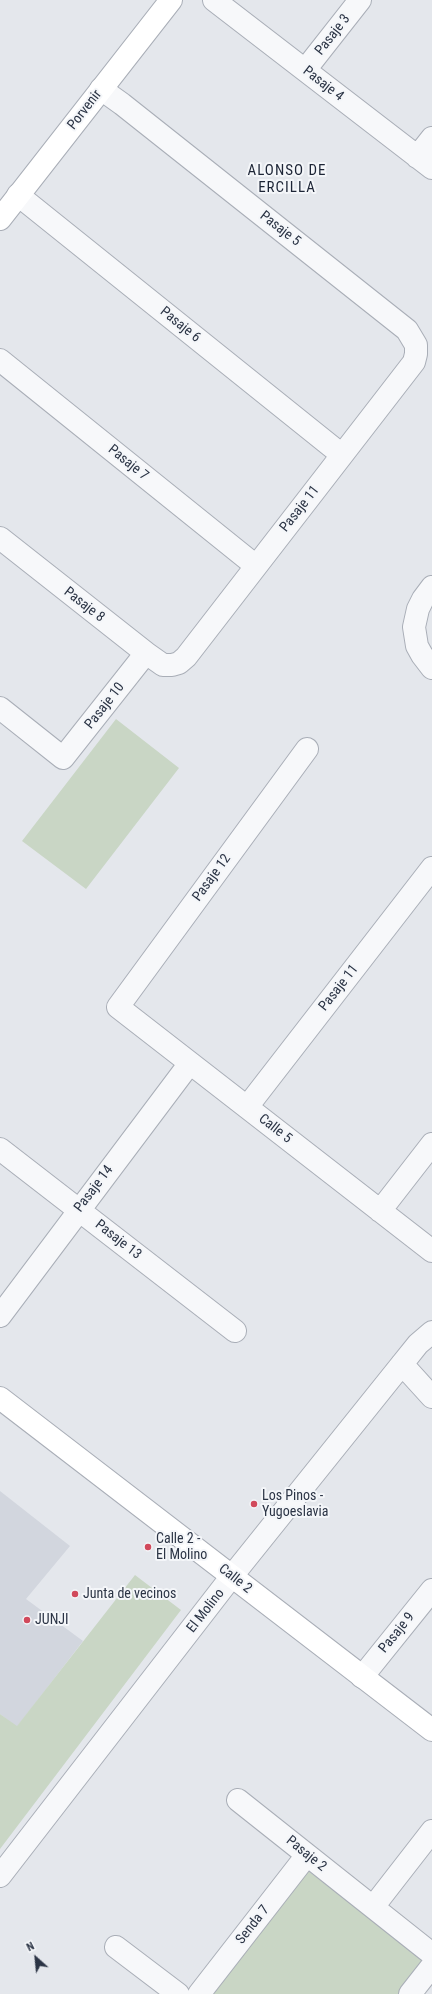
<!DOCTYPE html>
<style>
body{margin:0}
#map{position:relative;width:432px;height:1994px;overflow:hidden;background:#e4e7ec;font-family:"Roboto Condensed",sans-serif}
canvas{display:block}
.north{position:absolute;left:16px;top:1938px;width:40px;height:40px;-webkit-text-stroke:3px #f4f6f9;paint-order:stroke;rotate:333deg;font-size:11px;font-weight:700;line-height:16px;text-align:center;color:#2b3445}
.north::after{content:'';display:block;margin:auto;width:14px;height:18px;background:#2b3445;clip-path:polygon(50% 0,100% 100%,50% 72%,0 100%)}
</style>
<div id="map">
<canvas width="432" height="1994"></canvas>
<div class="north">N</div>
</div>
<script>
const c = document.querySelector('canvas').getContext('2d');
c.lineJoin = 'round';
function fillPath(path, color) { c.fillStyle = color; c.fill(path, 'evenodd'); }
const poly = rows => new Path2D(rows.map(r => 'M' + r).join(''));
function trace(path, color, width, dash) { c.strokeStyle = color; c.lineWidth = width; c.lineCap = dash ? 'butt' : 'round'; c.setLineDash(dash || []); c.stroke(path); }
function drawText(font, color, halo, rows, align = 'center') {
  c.font = font + ' "Roboto Condensed",sans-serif'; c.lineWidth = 4; c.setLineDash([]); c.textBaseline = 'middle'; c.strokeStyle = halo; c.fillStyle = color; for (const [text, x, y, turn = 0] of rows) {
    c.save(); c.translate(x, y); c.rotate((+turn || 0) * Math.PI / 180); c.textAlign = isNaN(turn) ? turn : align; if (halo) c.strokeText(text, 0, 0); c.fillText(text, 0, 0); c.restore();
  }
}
fillPath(poly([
 [0,1491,70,1546,26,1599,83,1641,17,1727,0,1714]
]), '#d2d6de');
fillPath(poly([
 [116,719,179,768,86,889,22,841],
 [135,1575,181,1610,0,1849,0,1714,17,1726],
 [307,1870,425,1961,399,1994,210,1994]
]), '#c9d6c5');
const street = poly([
 [214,0,432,168],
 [305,70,360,0],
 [417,157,432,138],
 [18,195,342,455],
 [0,360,256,566],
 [0,538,146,653,163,665,172,665,179,663,186,657,414,362,416,354,416,345,407,330,122,104,101,89],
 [432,587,423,599,418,609,414,627,417,646,422,655,432,668],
 [0,708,63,758,146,653],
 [307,749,118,1007,432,1251],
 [247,1107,432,868],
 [0,1149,235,1331],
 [380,1211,432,1144],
 [0,1316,190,1063],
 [402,1364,432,1397],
 [362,1677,432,1590],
 [238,1800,432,1954],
 [0,1876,232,1576,402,1364,418,1344,432,1332],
 [373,1907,432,1831],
 [116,1947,178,1994],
 [199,1994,307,1855],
 [410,1994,432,1966]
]);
const secondary = poly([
 [0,219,171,0],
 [0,1398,432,1730]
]);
trace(street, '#a9aeb7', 24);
trace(secondary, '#a9aeb7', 24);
trace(street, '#f7f8fa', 22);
trace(secondary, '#fff', 22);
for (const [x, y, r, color] of [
 [254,1504,4,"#d1495b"],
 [148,1547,4,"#d1495b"],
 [75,1594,4,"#d1495b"],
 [27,1620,4,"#d1495b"]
]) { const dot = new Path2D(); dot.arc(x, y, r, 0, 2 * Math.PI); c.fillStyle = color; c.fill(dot); trace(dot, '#f4f6f9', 1.5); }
drawText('14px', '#2b3445', '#f4f6f9', [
 ["Pasaje 3",333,35,-52],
 ["Pasaje 4",323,84,38],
 ["Porvenir",85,110,-52],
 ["Pasaje 5",280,229,38],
 ["Pasaje 6",180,325,39],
 ["Pasaje 7",128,463,39],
 ["Pasaje 11",300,509,-52],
 ["Pasaje 8",84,605,38],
 ["Pasaje 10",105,706,-52],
 ["Pasaje 12",212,878,-54],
 ["Pasaje 11",339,988,-52],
 ["Calle 5",275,1129,38],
 ["Pasaje 14",94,1189,-53],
 ["Pasaje 13",118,1240,38],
 ["Calle 2",235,1579,38],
 ["El Molino",206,1611,-52],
 ["Pasaje 9",397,1633,-51],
 ["Pasaje 2",306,1854,39],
 ["Senda 7",253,1925,-52]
]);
drawText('14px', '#2b3445', '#f4f6f9', [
 ["Los Pinos -",262,1496],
 ["Yugoeslavia",262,1512],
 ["Calle 2 -",156,1539],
 ["El Molino",156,1555],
 ["Junta de vecinos",83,1594],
 ["JUNJI",35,1620]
], 'left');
c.letterSpacing = '1px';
drawText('15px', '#1d2536', '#f4f6f9', [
 ["ALONSO DE",287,171],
 ["ERCILLA",287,188]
]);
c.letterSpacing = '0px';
</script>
